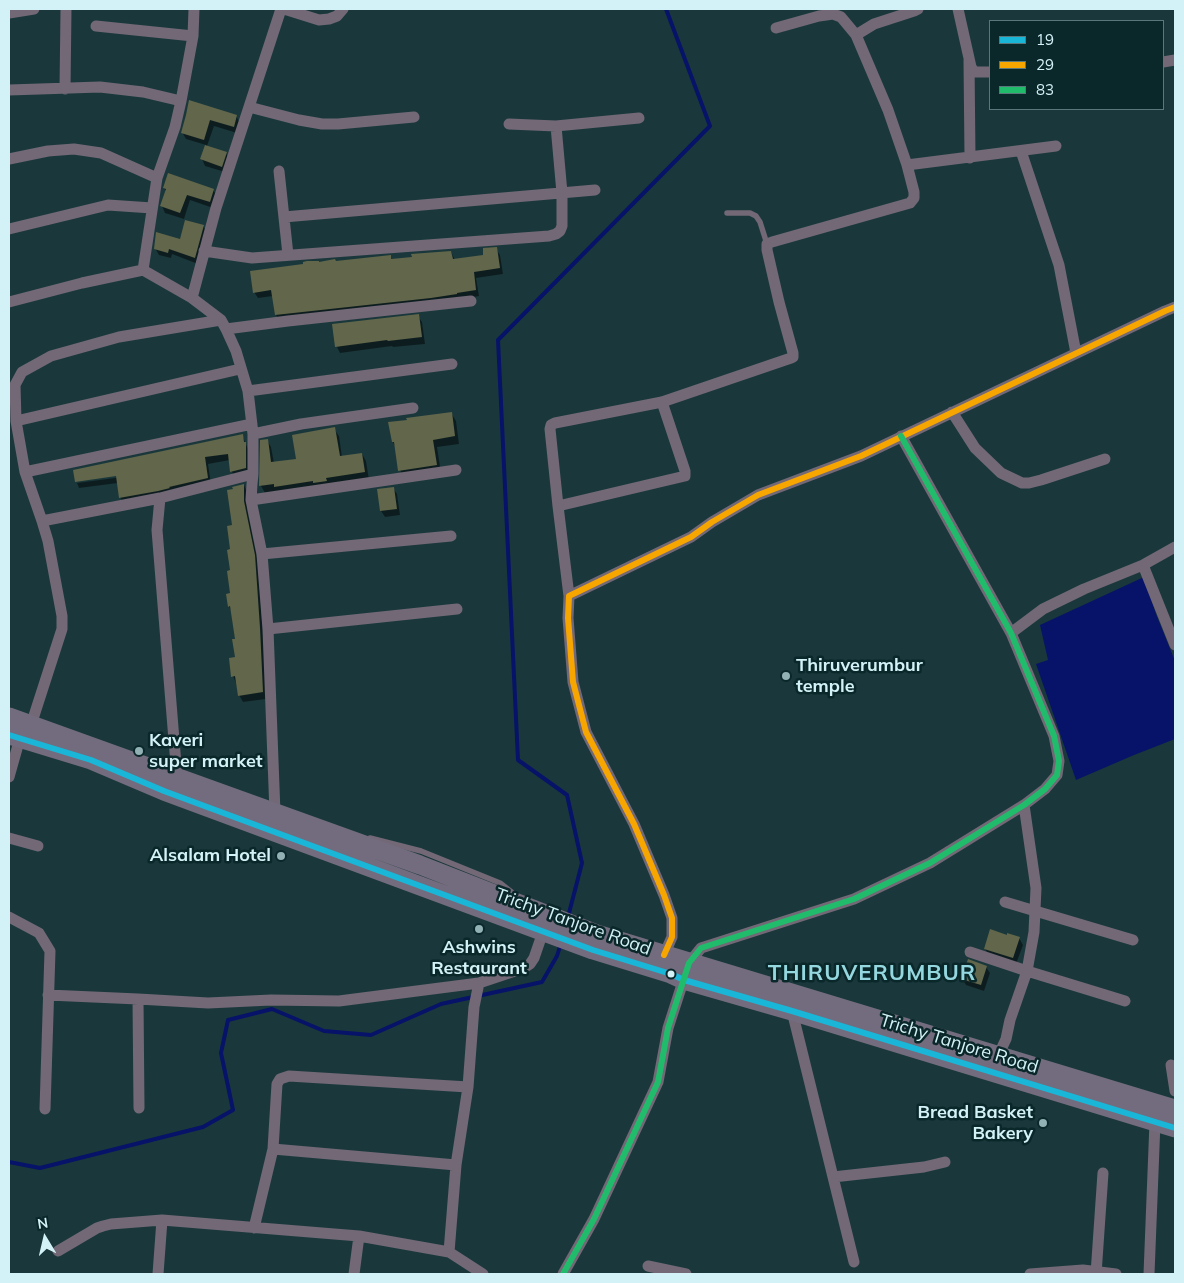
<!DOCTYPE html>
<style>
body{margin:0}
#map{position:relative;width:1184px;height:1283px;overflow:hidden;background:#1a383b;font-family:Mulish,sans-serif}
canvas{display:block}
.frame{position:absolute;inset:0;border:10px solid #d2f2f7;pointer-events:none}
.legend{position:absolute;left:989px;top:20px;width:175px;height:90px;box-sizing:border-box;background:#0a272a;border:1px solid #5a787c;margin:0;padding:6px 9px;list-style:none;font-size:15px;color:#d2f2f7}
.legend li{display:flex;align-items:center;gap:10px;height:25px}
.legend b{width:25px;border:1px solid #5a787c}
.north{position:absolute;left:20px;top:1213px;width:50px;height:50px;-webkit-text-stroke:4px #0a272a;paint-order:stroke;rotate:351deg;font-size:14px;font-weight:700;line-height:20px;text-align:center;color:#d2f2f7}
.north::after{content:'';display:block;margin:auto;width:18px;height:22px;background:#d2f2f7;clip-path:polygon(50% 0,100% 100%,50% 72%,0 100%)}
</style>
<div id="map">
<canvas width="1184" height="1283"></canvas>
<div class="frame"></div>
<ul class="legend">
<li><b style="height:6px;background:#1ab6d8"></b>19</li>
<li><b style="height:6px;background:#f7a600"></b>29</li>
<li><b style="height:6px;background:#20bc6c"></b>83</li>
</ul>
<div class="north">N</div>
</div>
<script>
const c = document.querySelector('canvas').getContext('2d');
c.lineJoin = 'round';
function fillPath(path, color) { c.fillStyle = color; c.fill(path, 'evenodd'); }
const poly = rows => new Path2D(rows.map(r => 'M' + r).join(''));
function trace(path, color, width, dash) { c.strokeStyle = color; c.lineWidth = width; c.lineCap = dash ? 'butt' : 'round'; c.setLineDash(dash || []); c.stroke(path); }
function drawText(font, color, halo, rows, align = 'center') {
  c.font = font + ' Mulish,sans-serif'; c.lineWidth = 5; c.setLineDash([]); c.textBaseline = 'middle'; c.strokeStyle = halo; c.fillStyle = color; for (const [text, x, y, turn = 0] of rows) {
    c.save(); c.translate(x, y); c.rotate((+turn || 0) * Math.PI / 180); c.textAlign = isNaN(turn) ? turn : align; if (halo) c.strokeText(text, 0, 0); c.fillText(text, 0, 0); c.restore();
  }
}
fillPath(poly([
 [1144,577,1156,614,1175,661,1175,739,1134,755,1076,780,1036,664,1048,660,1040,625]
]), '#071368');
fillPath(poly([
 [190,102,236,116,240,123,237,133,214,126,207,146,226,153,229,159,225,172,205,166,202,159,206,145,186,139,182,132],
 [164,188,213,190,217,196,213,208,190,200,184,219,165,213,162,206,166,191],
 [203,226,207,232,198,264,172,254,171,258,159,255,155,248,181,241],
 [496,249,500,255,503,274,476,278,479,296,435,304,280,321,276,315,273,296,258,298,254,292,319,263,390,257,392,261,451,252,455,260,485,256],
 [418,316,422,322,425,344,393,347,392,346,340,353,337,347],
 [451,413,456,421,459,444,437,447,441,473,404,478,400,470,396,448,393,442],
 [334,429,339,436,342,457,362,454,366,461,369,480,265,493,261,486,262,441,267,440,271,447,274,463,297,460],
 [242,435,248,449,248,475,235,478,232,472,230,460,208,464,211,484,124,504,120,497,118,483,79,488,77,483,122,477,122,474,76,481,76,483,76,482,74,471],
 [244,485,247,492,247,509,258,563,263,635,266,699,243,702,239,695,236,683,233,676,236,658,236,640,232,612,229,606,232,594,232,550,233,526],
 [393,488,397,494,400,515,385,517,381,511,378,490],
 [1008,937,1019,938,1023,945,1016,964,989,955,985,949],
 [986,967,990,973,984,991,966,985,962,979]
]), '#0007');
trace(poly([
 [568,917,582,863,567,795,518,760,498,340,710,126,666,9],
 [9,1162,40,1168,203,1127,233,1110,221,1053,228,1020,272,1009,324,1031,371,1035,441,1004,542,982,557,956,561,943]
]), '#071368', 4);
fillPath(poly([
 [189,100,237,115,234,127,210,120,204,140,181,133,186,115],
 [205,145,227,152,222,167,200,159],
 [168,173,214,189,210,202,187,195,180,213,160,206,166,189,163,188],
 [185,220,204,225,195,258,169,249,168,253,154,249,156,232,180,239],
 [497,247,500,268,474,272,476,290,457,293,457,294,431,298,275,315,271,290,253,293,250,271,303,264,303,262,307,261,319,261,319,262,335,259,336,261,391,255,391,259,412,257,411,254,451,251,453,259,483,255,483,248],
 [419,314,422,337,388,341,387,340,335,347,332,324],
 [452,412,455,436,433,440,437,465,398,471,394,442,392,442,388,422,407,420,406,418],
 [335,427,340,456,362,453,365,472,326,478,327,481,313,483,313,481,274,487,274,484,259,486,260,440,268,439,271,462,296,459,292,435],
 [243,434,244,442,246,442,246,468,230,472,228,454,205,457,208,478,169,487,170,488,158,491,119,498,116,476,75,482,73,470],
 [244,484,244,501,255,555,260,628,263,692,238,696,235,676,231,677,229,658,235,657,232,639,235,639,230,606,228,607,226,594,230,593,227,571,230,570,227,550,230,549,227,526,232,525,227,490,233,489,232,487],
 [394,487,397,509,380,511,377,489],
 [990,929,1007,935,1007,933,1020,937,1013,958,984,949],
 [968,959,987,966,981,985,961,979]
]), '#62664a');
trace(poly([
 [727,213,750,213,756,216,760,222,767,244],
 [370,838,421,851,500,883,514,894]
]), '#726876', 5.5);
trace(poly([
 [194,9,193,36,181,101,175,127,157,178,143,270,192,298,221,320,226,329,236,351,248,391,253,434,253,474,252,484,251,500,262,554,268,629,275,813],
 [284,9,319,20,329,19,337,16,343,9],
 [958,9,971,67,973,70,976,72,990,72],
 [9,13,34,9],
 [96,26,193,36],
 [856,35,874,24,914,11,918,9],
 [969,60,970,158],
 [1163,62,1175,60],
 [65,89,66,9],
 [9,90,100,87,143,92,181,101],
 [249,107,299,120,322,124,338,124,414,117],
 [509,124,556,126],
 [1021,151,1059,265,1076,353],
 [9,159,48,151,74,149,101,153,157,178],
 [907,165,1056,146],
 [279,171,288,255],
 [284,217,595,190],
 [9,229,108,205,152,208],
 [204,251,252,258,549,236,556,234,560,231,562,226,562,193,556,126,639,118],
 [192,298,216,208,281,9],
 [9,302,82,283,143,270],
 [226,329,288,321,471,301],
 [248,391,452,364],
 [952,412,975,448,1001,473,1022,483,1029,483,1041,480,1105,459],
 [16,421,240,369],
 [253,434,301,424,413,408],
 [25,472,252,424],
 [160,498,157,530,177,777],
 [251,500,456,470],
 [558,506,685,476,685,471,662,402],
 [42,521,160,498,253,474],
 [262,554,451,536],
 [1143,565,1175,645],
 [569,596,558,506,550,429,551,425,555,423,662,402,791,358,793,357,793,353,779,302,767,250,767,244,772,242,910,203,914,198,914,192,907,165,888,110,856,35,841,17,833,14,819,16,776,28],
 [268,629,457,609],
 [1011,633,1043,609,1084,589,1143,565,1175,547],
 [31,725,62,629,62,616,48,541,42,521,25,472,16,421,15,385,22,372,51,356,119,337,221,320],
 [9,777,20,738],
 [9,838,38,846],
 [1005,902,1133,940],
 [9,917,39,933,50,951,45,1109],
 [970,952,1027,971,1125,1001],
 [664,955,672,937,672,918,664,895,634,824,586,732,573,682,568,618,569,596,691,537,712,522,758,495,861,456,1165,311,1175,307],
 [48,995,138,999,139,1108],
 [138,999,208,1003,271,1000,339,1001,479,983],
 [792,1011,854,1262],
 [998,1056,1006,1039,1010,1020,1027,971,1034,932,1036,888,1024,805],
 [1171,1065,1175,1091],
 [273,1149,456,1165],
 [833,1177,924,1167,945,1162],
 [254,1228,273,1149,277,1084,280,1079,289,1076,468,1087],
 [58,1251,97,1228,103,1226,111,1224,162,1220],
 [449,1252,483,1274],
 [648,1266,686,1274],
 [158,1274,162,1220,359,1236,449,1252,456,1165,468,1087,474,1007,479,983,524,968,530,964,534,958,543,932],
 [354,1274,359,1236],
 [563,1274,594,1219,658,1082,668,1028,689,963,701,948,854,899,930,863,1024,805,1045,789,1057,775,1059,761,1054,736,1011,633,901,436],
 [1030,1274,1083,1270,1116,1274],
 [1096,1274,1103,1173],
 [1149,1274,1155,1122]
]), '#726876', 11);
trace(poly([
 [9,717,420,865,597,934,1175,1109],
 [9,735,91,760,164,791,593,950,671,974,684,980,792,1011,1175,1128]
]), '#736c7e', 19);
trace(poly([
 [9,735,91,760,164,791,593,950,671,974,684,980,792,1011,1175,1128]
]), '#1ab6d8', 6);
trace(poly([
 [664,955,672,937,672,918,664,895,634,824,586,732,573,682,568,618,569,596,691,537,712,522,758,495,861,456,1165,311,1175,307]
]), '#f7a600', 6);
trace(poly([
 [563,1274,594,1219,658,1082,668,1028,689,963,701,948,854,899,930,863,1024,805,1045,789,1057,775,1059,761,1054,736,1011,633,901,436]
]), '#20bc6c', 6);
for (const [x, y, r, color] of [
 [786,676,5,"#92b1b5"],
 [139,751,5,"#92b1b5"],
 [281,856,5,"#92b1b5"],
 [479,929,5,"#92b1b5"],
 [671,974,4.5,"#d2f2f7"],
 [1043,1123,5,"#92b1b5"]
]) { const dot = new Path2D(); dot.arc(x, y, r, 0, 2 * Math.PI); c.fillStyle = color; c.fill(dot); trace(dot, '#0a272a', 2); }
drawText('bold 18px', '#d2f2f7', '#0a272a', [
 ["Thiruverumbur",796,666],
 ["temple",796,687],
 ["Kaveri",149,741],
 ["super market",149,762],
 ["Alsalam Hotel",271,856,"right"],
 ["Ashwins",479,948,"center"],
 ["Restaurant",479,969,"center"],
 ["Bread Basket",1033,1113,"right"],
 ["Bakery",1033,1134,"right"]
], 'left');
drawText('18px', '#d2f2f7', '#0a272a', [
 ["Trichy Tanjore Road",573,922,20],
 ["Trichy Tanjore Road",959,1044,17]
]);
c.letterSpacing = '1px';
drawText('bold 22px', '#94d7df', '#0a272a', [
 ["THIRUVERUMBUR",872,973]
]);
c.letterSpacing = '0px';
</script>
